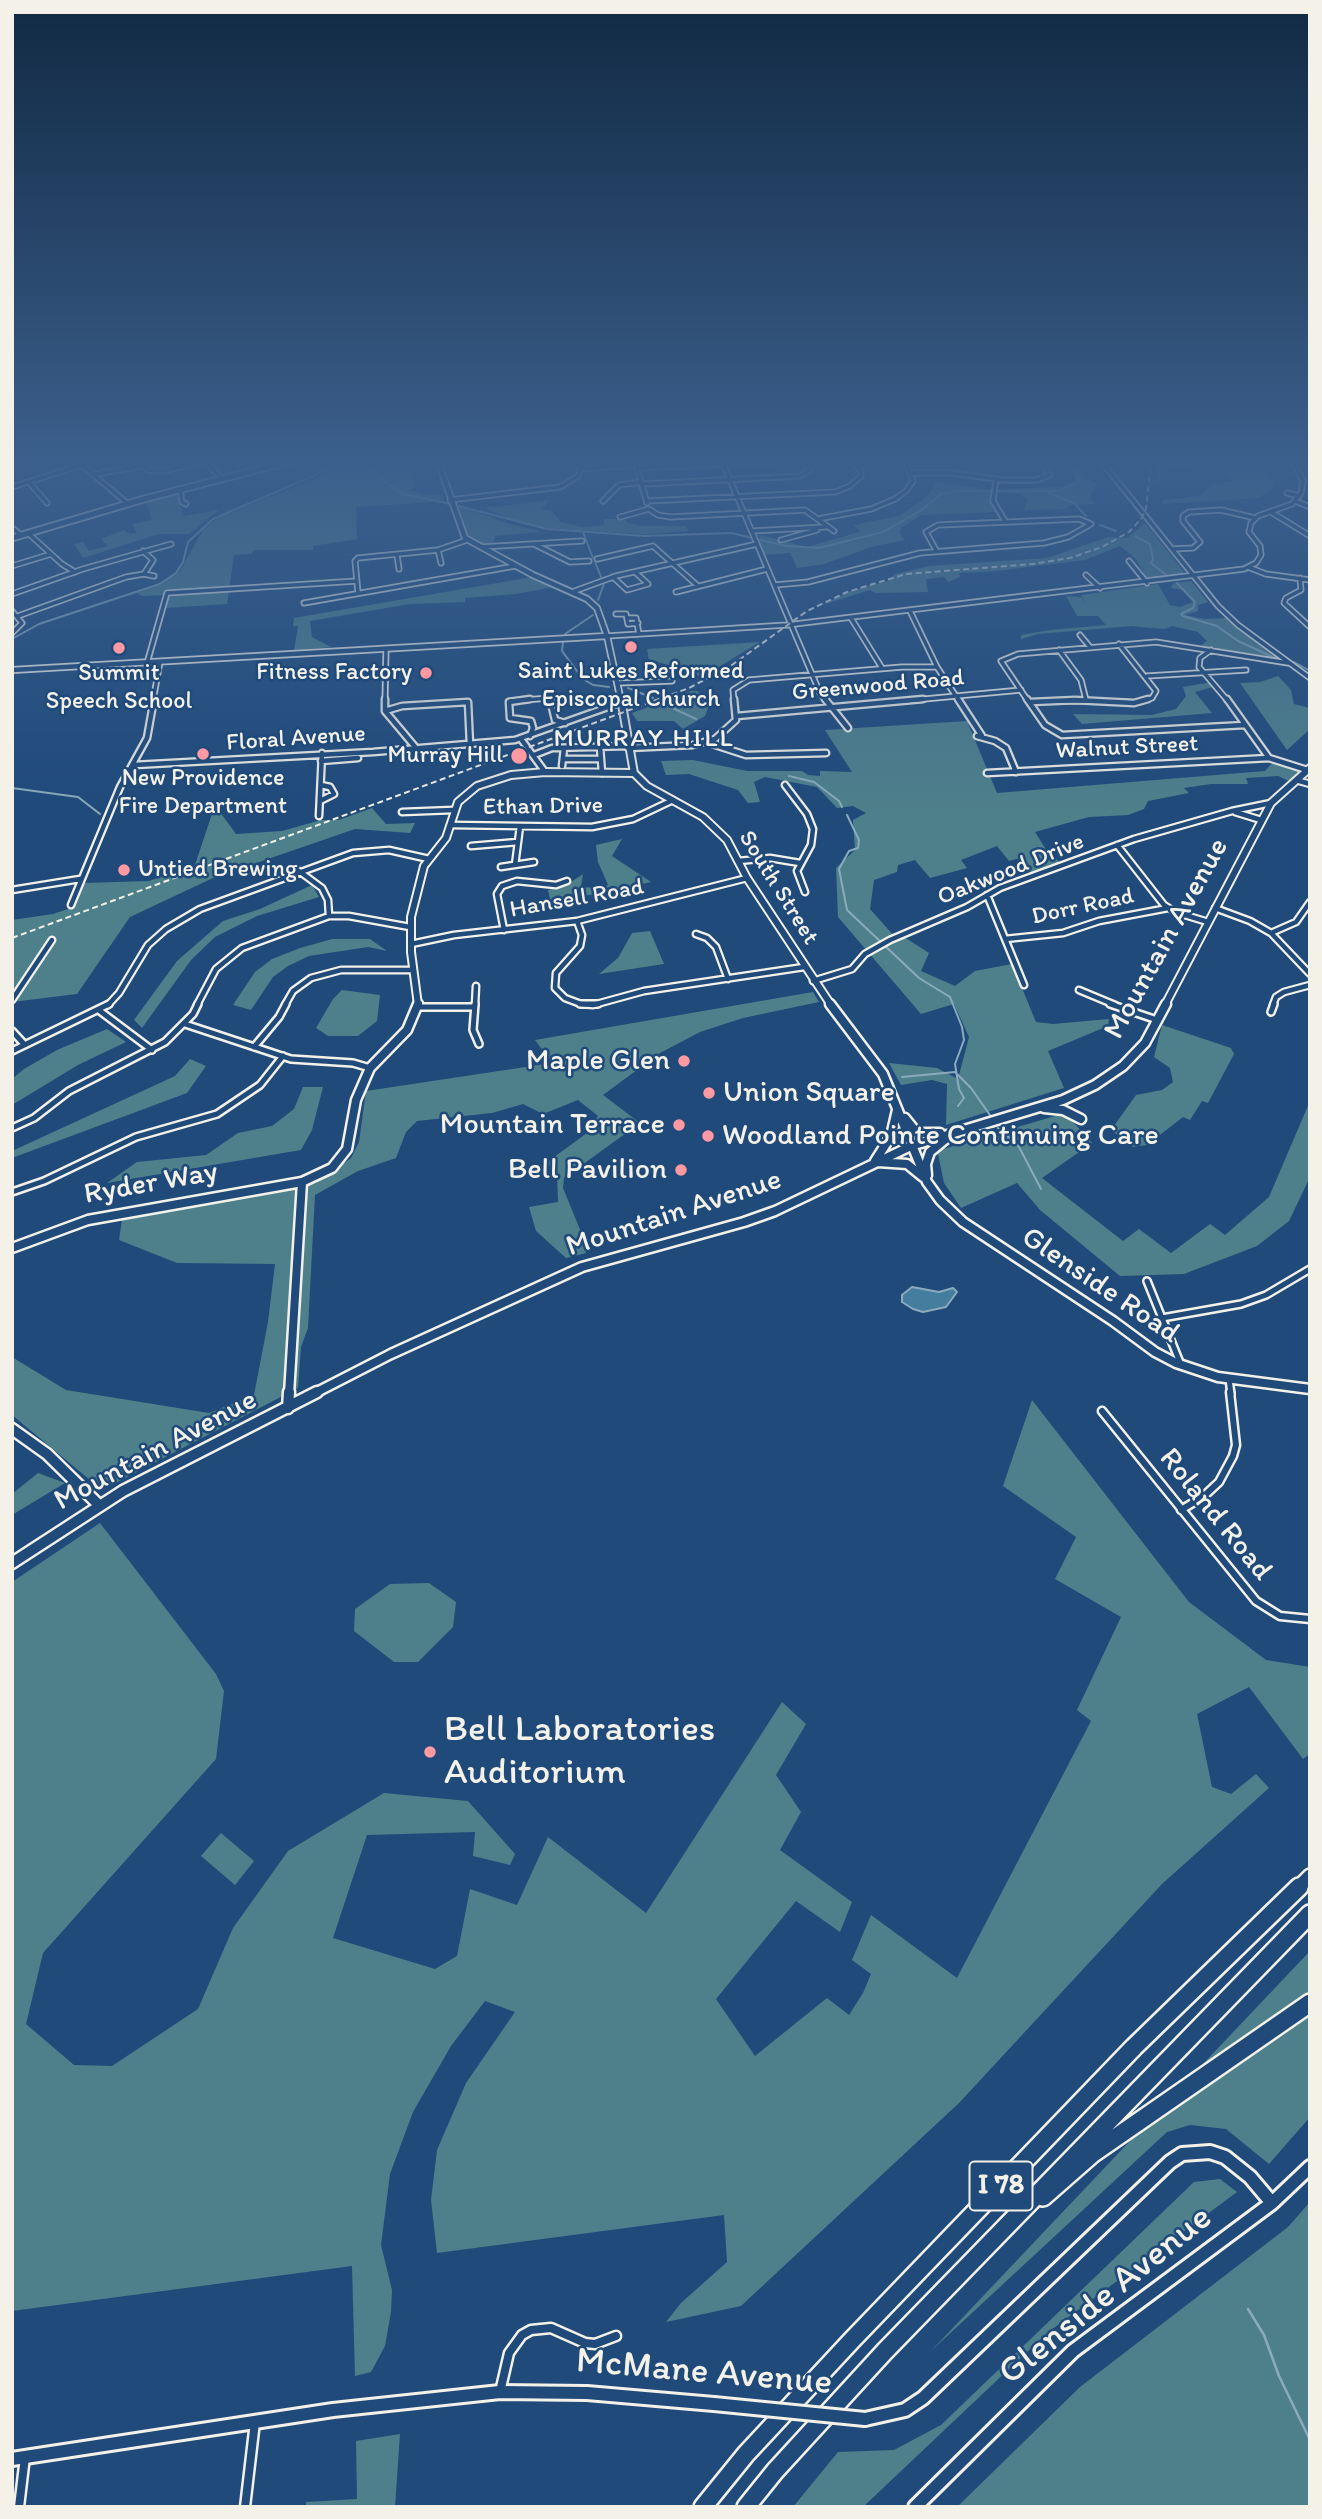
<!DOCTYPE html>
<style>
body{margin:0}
#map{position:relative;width:1322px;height:2519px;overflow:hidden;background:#1f4a7a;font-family:Itim,sans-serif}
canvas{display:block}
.frame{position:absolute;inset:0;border:14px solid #f4f1e8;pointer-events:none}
</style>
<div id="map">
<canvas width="1322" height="2519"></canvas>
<div class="frame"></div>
</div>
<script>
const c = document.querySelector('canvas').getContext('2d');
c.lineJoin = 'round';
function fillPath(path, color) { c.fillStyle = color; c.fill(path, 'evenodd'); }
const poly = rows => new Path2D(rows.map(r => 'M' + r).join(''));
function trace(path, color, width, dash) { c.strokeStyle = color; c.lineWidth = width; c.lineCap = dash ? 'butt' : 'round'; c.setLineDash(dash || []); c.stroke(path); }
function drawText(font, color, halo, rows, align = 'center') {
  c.font = font + ' Itim,sans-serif'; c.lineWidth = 5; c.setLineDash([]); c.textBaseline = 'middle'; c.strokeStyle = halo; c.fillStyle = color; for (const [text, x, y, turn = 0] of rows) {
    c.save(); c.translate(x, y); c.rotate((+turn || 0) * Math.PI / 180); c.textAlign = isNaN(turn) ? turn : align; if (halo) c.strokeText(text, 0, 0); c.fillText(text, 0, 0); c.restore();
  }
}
fillPath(poly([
 [344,461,411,461,408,462,415,486,411,490,424,495,442,495,445,504,434,502,356,507,357,539,313,546,313,550,254,550,251,554,234,555,227,604,165,608,168,595,142,596,137,593,161,585,179,572,203,530,218,518,316,478],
 [1066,461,1079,461,1083,476,1097,484,1089,498,1095,504,1071,505,1064,509,1024,510,1028,500,1021,494,1001,493,1000,490,1064,486,1076,480],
 [1157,461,1267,461,1256,465,1265,475,1275,481,1272,490,1258,498,1162,504,1163,500,1199,496,1212,485,1241,479,1229,479,1215,461,1193,463,1195,466,1163,469,1158,485],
 [938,482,991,490,990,500,996,512,922,515,902,527,900,533,905,540,871,547,824,564,797,568,790,553,764,555,759,541,760,535,807,547,842,537,861,531,853,525,899,516,925,498],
 [176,491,183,516,219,510,189,534,159,534,83,558,74,544,83,542,89,551,108,546,101,539,124,530,130,534,137,533,132,524,152,520,145,500],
 [549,500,542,509,553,512,560,522,583,527,604,525,604,519,624,519,628,523,642,526,686,526,688,531,645,534,556,529,524,524,486,509,489,506,496,507],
 [459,506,510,524,542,532,495,536,493,544,481,545,468,537],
 [1145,523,1184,572,1181,575,1147,579,1136,559,1120,546,1085,560,996,571,959,573,960,577,948,582,944,577,926,579,928,592,875,593,870,590,822,605,853,590,888,581,895,574,929,566,1047,558,1108,537,1127,538],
 [532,577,554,587,516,594,465,598,465,602,410,604,310,621,312,637,331,647,294,651,298,626,293,626,294,618],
 [1191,581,1208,602,1198,605,1198,611,1185,615,1205,619,1226,618,1282,660,1200,646,1207,641,1198,632,1172,626,1165,629,1131,626,1038,634,1021,639,1021,635,1050,630,1106,625,1098,616,1077,616,1066,596,1081,597,1086,603,1081,595,1158,584,1170,605,1180,607,1193,602,1182,590,1171,588,1173,583],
 [760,642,702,677,681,668,649,660,647,649],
 [1278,676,1291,690,1294,704,1310,708,1310,729,1287,750,1240,683,1260,682],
 [1212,682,1216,686,1195,692,1212,713,1082,724,1073,714,1152,715,1176,709,1186,696,1183,687],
 [691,691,697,691,711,700,705,716,683,729,674,721,637,721,632,713],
 [967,721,997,793,1265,771,1273,762,1301,770,1289,781,1278,776,1246,778,1248,784,1211,784,1184,788,1189,793,1148,801,1144,809,1128,815,1089,817,1035,832,1047,851,1063,865,1031,875,1020,858,1009,861,997,846,961,860,967,868,930,878,915,860,898,865,897,872,874,880,870,909,895,937,901,935,929,953,921,971,955,986,975,971,1012,964,1036,1022,1053,1024,1109,1019,1108,1026,1048,1051,1064,1088,946,1125,947,1084,932,1080,901,1085,889,1063,937,1068,958,1079,969,1037,954,1004,921,1014,838,917,836,868,855,850,853,820,866,813,853,806,837,808,817,787,765,777,754,782,760,802,748,803,738,790,689,774,666,775,661,761,693,760,747,771,802,771,808,775,820,776,820,771,852,772,825,730],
 [215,805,236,834,282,831,321,820,339,820,372,808,386,824,415,823,410,833,355,829,213,878,130,917,77,994,12,1002,12,920,53,914,74,907,83,883,149,881,195,865],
 [622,839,612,856,651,882,527,908,527,904,550,899,548,890,565,886,583,874,581,887,597,888,608,885,598,862,596,845],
 [312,885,319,897,257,916,215,937,191,960,142,1028,134,1020,177,961,223,921,260,909],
 [650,931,664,964,599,974,618,958,632,933],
 [332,939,370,939,387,951,368,947,309,956,288,966,273,977,251,1010,233,1005,255,972,272,959,300,948],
 [342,990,380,995,377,1021,358,1036,328,1036,316,1028,333,999],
 [813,992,819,1002,743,1018,700,1032,660,1053,603,1095,640,1123,564,1178,563,1188,581,1232,586,1253,566,1258,536,1231,529,1207,558,1202,557,1172,546,1163,587,1133,598,1116,578,1100,543,1114,523,1104,492,1113,417,1121,406,1132,396,1158,358,1171,315,1195,308,1328,301,1347,298,1388,102,1490,12,1415,12,1357,66,1390,209,1413,254,1395,268,1322,275,1264,177,1263,119,1240,123,1213,316,1183,351,1158,359,1142,366,1091,552,1063,535,1040],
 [1162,1025,1231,1048,1234,1054,1208,1103,1202,1101,1190,1120,1183,1117,1147,1145,1133,1147,1111,1130,1136,1095,1162,1090,1173,1082,1170,1068,1154,1057],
 [107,1029,126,1042,78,1065,12,1105,12,1079,24,1069,57,1050],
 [190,1059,206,1066,187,1093,12,1158,12,1151,175,1076],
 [303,1087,323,1087,312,1130,301,1150,107,1183,137,1162,206,1155,238,1133,272,1126,294,1109],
 [1310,1101,1310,1177,1289,1221,1257,1246,1184,1274,1120,1276,1040,1210,1017,1183,961,1208,944,1183,938,1154,940,1150,1065,1113,1092,1143,1042,1178,1123,1241,1139,1229,1171,1253,1210,1224,1225,1235,1269,1197],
 [1032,1400,1189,1602,1266,1660,1310,1667,1310,1754,1303,1759,1249,1687,1197,1714,1212,1787,1231,1794,1256,1774,1269,1788,1162,1884,959,2103,741,2306,666,2322,681,2303,727,2262,724,2215,437,2253,431,2200,437,2150,466,2083,515,2012,485,2001,451,2046,413,2112,390,2174,381,2245,392,2290,391,2312,385,2346,371,2372,355,2376,352,2266,12,2311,12,1582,100,1523,216,1674,224,1691,216,1759,43,1953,26,2024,74,2065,112,2066,198,2009,233,1928,288,1851,384,1793,468,1801,515,1854,510,1865,473,1856,475,1832,367,1835,333,1938,435,1969,457,1956,470,1889,517,1905,548,1837,646,1913,782,1702,806,1724,776,1775,801,1812,780,1850,852,1902,840,1932,796,1901,716,1999,755,2056,827,1998,849,2015,863,1993,871,1974,852,1960,871,1915,957,1978,1091,1721,1077,1710,1121,1617,1055,1579,1076,1537,1003,1486],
 [38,1473,65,1483,12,1515,12,1494],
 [429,1583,456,1602,453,1627,418,1662,394,1662,354,1631,355,1609,390,1584],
 [221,1833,254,1861,235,1885,201,1856],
 [1310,1951,1310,2117,1269,2164,1226,2129,1190,2125,1167,2132,931,2351],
 [1220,2179,1237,2192,1047,2333,863,2507,793,2507,838,2452,894,2450,941,2425,1194,2182],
 [1310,2202,1310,2507,957,2507,1080,2387,1288,2227],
 [400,2434,395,2507,306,2507,306,2502,357,2499,356,2441]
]), '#4e808b');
const water = poly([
 [912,1287,939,1292,953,1288,957,1292,946,1307,923,1312,913,1309,902,1302,902,1295,912,1287]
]);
fillPath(water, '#457d9f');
trace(water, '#8babbc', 2);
trace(poly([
 [365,461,385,482,403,494,450,504],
 [1049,493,1074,503,1086,516],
 [455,505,547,529,645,536,731,533,786,546,819,548,883,532,920,511,941,494,955,491,1060,491,1078,481,1078,471,1072,461],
 [1100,525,1116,531],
 [583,532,593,558],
 [1135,536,1150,544,1153,559,1151,563,1169,577],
 [595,562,601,577],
 [1177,583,1195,602,1193,608,1181,614,1183,616,1217,626,1238,641,1275,658],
 [598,600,604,584],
 [565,634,593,615],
 [12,639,39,624,160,584,176,573,183,562,188,542,213,519,313,476,341,461],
 [563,642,562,651,583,679,593,685,609,687],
 [1294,662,1310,671],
 [628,688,653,698],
 [664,704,696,719],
 [789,776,814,782,839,801,842,807],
 [12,788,78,797,100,814],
 [847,815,859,840,858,848,849,851,839,869,847,910,919,978,950,997,962,1027,964,1040,955,1064,959,1089,964,1098,958,1106],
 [902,1077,955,1072,971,1088,992,1118],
 [998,1128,1018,1145,1041,1189]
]), '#8babbc', 2);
trace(poly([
 [1248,2309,1264,2335,1279,2376,1310,2440]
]), '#8babbc', 2.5);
const streetFar4 = poly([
 [205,461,221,478],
 [635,461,647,503],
 [722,461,820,693,826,701],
 [1101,461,1218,606,1238,625,1310,678],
 [83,466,127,503],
 [143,466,148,470,162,471,209,461],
 [638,468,782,461],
 [580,469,637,465],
 [912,473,952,473,1003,480,1037,480,1050,475,1041,461],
 [95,474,143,466],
 [996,479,993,501,1005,521],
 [29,482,47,503],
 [643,484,800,476,810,470,807,461],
 [12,487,95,461],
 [180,489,182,502,186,504],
 [1287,493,1299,496],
 [450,500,560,487,578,476,580,469,576,461],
 [603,501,619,485,642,482],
 [647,501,835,492,850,486,861,476,861,471,850,461],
 [1295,501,1310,507],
 [1271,512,1310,536],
 [620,517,649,509,658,515,671,517,805,510,834,531],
 [818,519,871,509,895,499,906,491,913,481,905,461],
 [12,528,21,535],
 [752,531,825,527],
 [28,533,62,564,75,572],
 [781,540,817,530],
 [534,544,570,562,589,561],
 [481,547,582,541],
 [1172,549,1193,548,1200,542,1183,521,1183,516,1189,512,1221,510,1255,518],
 [438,550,441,563],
 [143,551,153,560,144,574],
 [397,555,399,569],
 [597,559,653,546,698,586],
 [1129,561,1147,583],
 [12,566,51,554],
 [1248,567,1266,574,1310,580],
 [1086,575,1100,588],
 [613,577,627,590,648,584,635,572],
 [1300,578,1301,590,1286,598,1284,603,1310,627],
 [775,585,808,582,920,553,1044,543,1068,537,1091,524,1079,519,938,525,926,532,936,550],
 [572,592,616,576,757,544],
 [676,592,767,569],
 [358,593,355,561,358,558,438,550,467,540],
 [12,594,83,569,171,544],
 [304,603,515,566],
 [12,611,22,623,12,633],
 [910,611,937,667,959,701],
 [616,614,626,614,628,624,638,623],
 [18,616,126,577,144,574,154,576],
 [627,618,636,618,639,634],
 [851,618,882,668],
 [1080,635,1090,647],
 [607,636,787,625,1244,569,1256,563,1261,555,1260,546,1249,532,1251,523,1258,516,1292,504,1301,493,1303,481,1293,461],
 [1119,644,1156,691,1152,698,1142,701],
 [1059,650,1081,680,1086,700],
 [1211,650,1200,658,1199,667,1228,701],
 [147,663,167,593,357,581],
 [1147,676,1246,670],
 [618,683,672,681],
 [153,701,160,662],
 [385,701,386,649],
 [510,701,550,698,551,701],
 [734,701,733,690,749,680,902,667,937,667],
 [903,701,1021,690],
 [1028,701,1001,661,1018,654,1156,642,1288,663],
 [1058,701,1090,701]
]);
const streetFar3 = poly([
 [385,699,385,711,416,748],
 [550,699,555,720,565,723],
 [825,699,848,728],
 [958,699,982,736],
 [1027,699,1045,725,1062,735,1245,725],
 [1227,699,1269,758,1307,770],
 [1031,702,1075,700,1134,703,1148,699],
 [385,711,402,706,468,702,470,745],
 [737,716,923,699],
 [530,736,533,728,531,721,510,718,509,702,530,699],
 [977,736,995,741,1006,748,1016,772],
 [521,739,545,772],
 [706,742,746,755,826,753],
 [600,747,602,773],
 [628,748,693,745,715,739,736,720,734,699],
 [534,755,552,748,628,746],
 [563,759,601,759],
 [321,761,358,758],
 [134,765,373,752,515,740,622,702],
 [562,766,564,748],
 [987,773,1269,758],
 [1296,780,1310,784],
 [785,785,807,814,813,829,811,845,797,871,805,892],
 [320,801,334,794,330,787,321,785],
 [402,812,453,810],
 [1235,812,1261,820],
 [319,816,322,753],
 [451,825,592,827,633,819,673,800],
 [1117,845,1164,905,1175,912,1208,922],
 [471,846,518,842,520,826],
 [738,861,770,858,800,863],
 [515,865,518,842],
 [501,867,534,862],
 [299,871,322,888,328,900,329,916],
 [12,890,80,879],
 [987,895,1024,985],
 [71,905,120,787,147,738,154,699],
 [1215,908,1250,921,1271,933,1310,974],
 [577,921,582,935,580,946,556,973,555,988,565,998,581,1004,593,1005,644,991,804,967],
 [504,930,497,894,502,886,517,881,556,885,567,881],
 [1271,933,1296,922,1310,902],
 [696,934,707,938,716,947,728,979],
 [1005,939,1063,933,1099,921,1168,908],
 [411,944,454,935,577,921,747,878],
 [813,981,852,969,865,954,890,940,967,907,1000,888,1134,839,1232,811,1271,803],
 [1079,990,1115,1005],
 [12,1000,52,940],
 [108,1005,119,993,148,945,166,929,200,909,353,853,389,850,429,859],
 [197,1005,216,969,242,948,329,916,349,916,410,927],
 [285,1005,293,991,311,978,341,970,412,970],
 [475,1005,476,986],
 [1273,1005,1276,997,1284,992,1310,985]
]);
const streetFar2 = poly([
 [475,1004,473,1030,479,1044],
 [580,1004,598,1004],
 [1110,1004,1157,1020],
 [418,1007,473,1007],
 [100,1011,152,1050],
 [1271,1012,1274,1004],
 [185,1024,291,1059,353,1063,370,1068],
 [12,1031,24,1044],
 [254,1047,279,1017,286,1004],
 [12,1051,109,1004],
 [12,1128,34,1118,69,1091,165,1042,193,1014,198,1004],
 [12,1192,44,1181,136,1137,217,1114,260,1085,283,1056],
 [1147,1281,1181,1365],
 [1162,1318,1241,1304,1266,1295,1310,1269],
 [1229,1379,1231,1394]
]);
const streetFar1 = poly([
 [1102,1411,1256,1601,1280,1616,1310,1619],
 [1181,1510,1204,1496,1219,1482,1233,1456,1236,1445,1230,1392]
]);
const street = poly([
 [500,2392,509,2353,522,2335,531,2330,551,2328,585,2343,595,2344,616,2336],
 [19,2507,25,2457],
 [245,2507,255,2422]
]);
const secondaryFar4 = poly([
 [438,461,465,538,533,575,587,599,597,608,607,636,621,701],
 [12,670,607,636]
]);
const secondaryFar3 = poly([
 [621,699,634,773,647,786,703,817,727,840,747,878,831,1005],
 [418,1005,411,952,411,917,424,866,446,838,458,802,477,786,511,775,545,772,634,773],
 [1165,1005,1271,803,1310,768]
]);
const secondaryFar2 = poly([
 [830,1004,883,1074,927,1182,940,1200,963,1222,1113,1321,1155,1352,1176,1363,1218,1377,1310,1389],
 [1044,1108,1063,1110,1081,1119],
 [905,1118,917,1133,940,1133],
 [875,1161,891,1136,897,1110],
 [878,1162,907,1164,923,1177],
 [927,1175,926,1164,930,1152,947,1138],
 [12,1248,88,1220,302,1182,332,1168,347,1149,356,1100,370,1068,407,1030,418,1004],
 [289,1394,302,1182],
 [313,1394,391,1354,582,1267,744,1222,775,1211,911,1146,1063,1100,1095,1085,1123,1066,1145,1043,1166,1004]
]);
const secondaryFar1 = poly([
 [288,1408,289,1392],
 [12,1429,47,1454,100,1506],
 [12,1563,123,1491,317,1392]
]);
const secondary = poly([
 [865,2419,905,2410,923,2398,1170,2162,1182,2154,1210,2152,1225,2157,1250,2177,1272,2203],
 [12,2459,333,2410,500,2392,587,2393,714,2404],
 [915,2507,1073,2351,1272,2203,1310,2167]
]);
const primary = poly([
 [12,538,144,499,291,461]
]);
const highwayFar1 = poly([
 [1297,1889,1310,1876]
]);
const highway = poly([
 [1043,2197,1092,2154,1310,2003],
 [703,2507,746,2454,852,2340,1134,2047,1299,1887],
 [746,2507,775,2471,885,2351,1310,1914]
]);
trace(streetFar4, '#f4f1e8', 7);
trace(streetFar3, '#f4f1e8', 9);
trace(streetFar2, '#f4f1e8', 10);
trace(streetFar1, '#f4f1e8', 11);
trace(street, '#f4f1e8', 13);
trace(secondaryFar4, '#f4f1e8', 8);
trace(secondaryFar3, '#f4f1e8', 10);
trace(secondaryFar2, '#f4f1e8', 13);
trace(secondaryFar1, '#f4f1e8', 15);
trace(secondary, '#f4f1e8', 18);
trace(primary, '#f4f1e8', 9);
trace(highwayFar1, '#f4f1e8', 18);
trace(highway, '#f4f1e8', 22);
trace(streetFar4, '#1f4a7a', 3.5);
trace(streetFar3, '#1f4a7a', 4.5);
trace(streetFar2, '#1f4a7a', 5);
trace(streetFar1, '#1f4a7a', 6);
trace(street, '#1f4a7a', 8);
trace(secondaryFar4, '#1f4a7a', 4.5);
trace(secondaryFar3, '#1f4a7a', 6);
trace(secondaryFar2, '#1f4a7a', 8);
trace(secondaryFar1, '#1f4a7a', 10);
trace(secondary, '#1f4a7a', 12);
trace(primary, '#1f4a7a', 5);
trace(highwayFar1, '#1f4a7a', 13);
trace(highway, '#1f4a7a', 17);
trace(poly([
 [12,938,689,688,732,665,807,611,847,592,906,574,1033,564,1070,558,1102,547,1129,532,1141,519,1146,509,1151,461]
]), '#f4f1e8', 2, [6, 3.5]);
const secondaryBridge = poly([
 [714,2404,865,2419]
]);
trace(secondaryBridge, '#f4f1e8', 18, []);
trace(secondaryBridge, '#1f4a7a', 12);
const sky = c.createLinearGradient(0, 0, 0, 814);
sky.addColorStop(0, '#112943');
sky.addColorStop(0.57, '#3c608d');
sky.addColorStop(1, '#3c608d00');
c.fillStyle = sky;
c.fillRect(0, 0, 1322, 814);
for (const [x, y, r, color] of [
 [631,647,7,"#ff9aa2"],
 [119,648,7,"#ff9aa2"],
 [426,673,7,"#ff9aa2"],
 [203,754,7,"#ff9aa2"],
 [519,756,9,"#ff9aa2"],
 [124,870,7,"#ff9aa2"],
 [684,1061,7,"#ff9aa2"],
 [709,1093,7,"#ff9aa2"],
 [679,1125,7,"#ff9aa2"],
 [708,1136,7,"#ff9aa2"],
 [681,1170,7,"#ff9aa2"],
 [430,1752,7,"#ff9aa2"]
]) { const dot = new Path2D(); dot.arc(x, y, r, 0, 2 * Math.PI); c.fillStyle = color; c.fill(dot); trace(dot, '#1f4a7a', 2.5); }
drawText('24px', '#f4f1e8', '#1f4a7a', [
 ["Saint Lukes Reformed",631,672],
 ["Episcopal Church",631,700],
 ["Fitness Factory",412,673,"right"],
 ["Summit",119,674],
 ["Speech School",119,702],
 ["Murray Hill",503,756,"right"],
 ["New Providence",203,779],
 ["Fire Department",203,807],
 ["Untied Brewing",138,870,"left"]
]);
drawText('24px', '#f4f1e8', '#1f4a7a', [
 ["Greenwood Road",878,686,-5],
 ["Floral Avenue",296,739,-4],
 ["Walnut Street",1127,748,-3],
 ["Ethan Drive",543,807,-1],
 ["Oakwood Drive",1011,870,-22],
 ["South Street",778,888,58],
 ["Hansell Road",577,899,-10],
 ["Dorr Road",1083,907,-12]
]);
c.letterSpacing = '2px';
drawText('26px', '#f4f1e8', '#1f4a7a', [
 ["MURRAY HILL",644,739]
]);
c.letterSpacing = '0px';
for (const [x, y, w] of [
 [1001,2186,63]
]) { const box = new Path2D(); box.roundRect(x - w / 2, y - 24.5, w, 49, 5); c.fillStyle = '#1f4a7a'; c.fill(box); trace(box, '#f4f1e8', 2); }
drawText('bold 28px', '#f4f1e8', null, [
 ["I 78",1001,2186]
]);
drawText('30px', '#f4f1e8', '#1f4a7a', [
 ["Mountain Avenue",1167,939,-61],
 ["Ryder Way",151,1184,-10],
 ["Mountain Avenue",674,1214,-18],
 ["Glenside Road",1100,1286,34],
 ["Mountain Avenue",156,1451,-28],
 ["Roland Road",1215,1515,51]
]);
drawText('30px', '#f4f1e8', '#1f4a7a', [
 ["Maple Glen",670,1061],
 ["Union Square",723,1093,"left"],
 ["Mountain Terrace",665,1125],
 ["Woodland Pointe Continuing Care",722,1136,"left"],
 ["Bell Pavilion",667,1170]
], 'right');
drawText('37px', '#f4f1e8', '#1f4a7a', [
 ["Bell Laboratories",444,1731],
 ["Auditorium",444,1774]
], 'left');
drawText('37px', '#f4f1e8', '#1f4a7a', [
 ["Glenside Avenue",1106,2296,-39],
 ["McMane Avenue",704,2373,5]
]);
</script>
